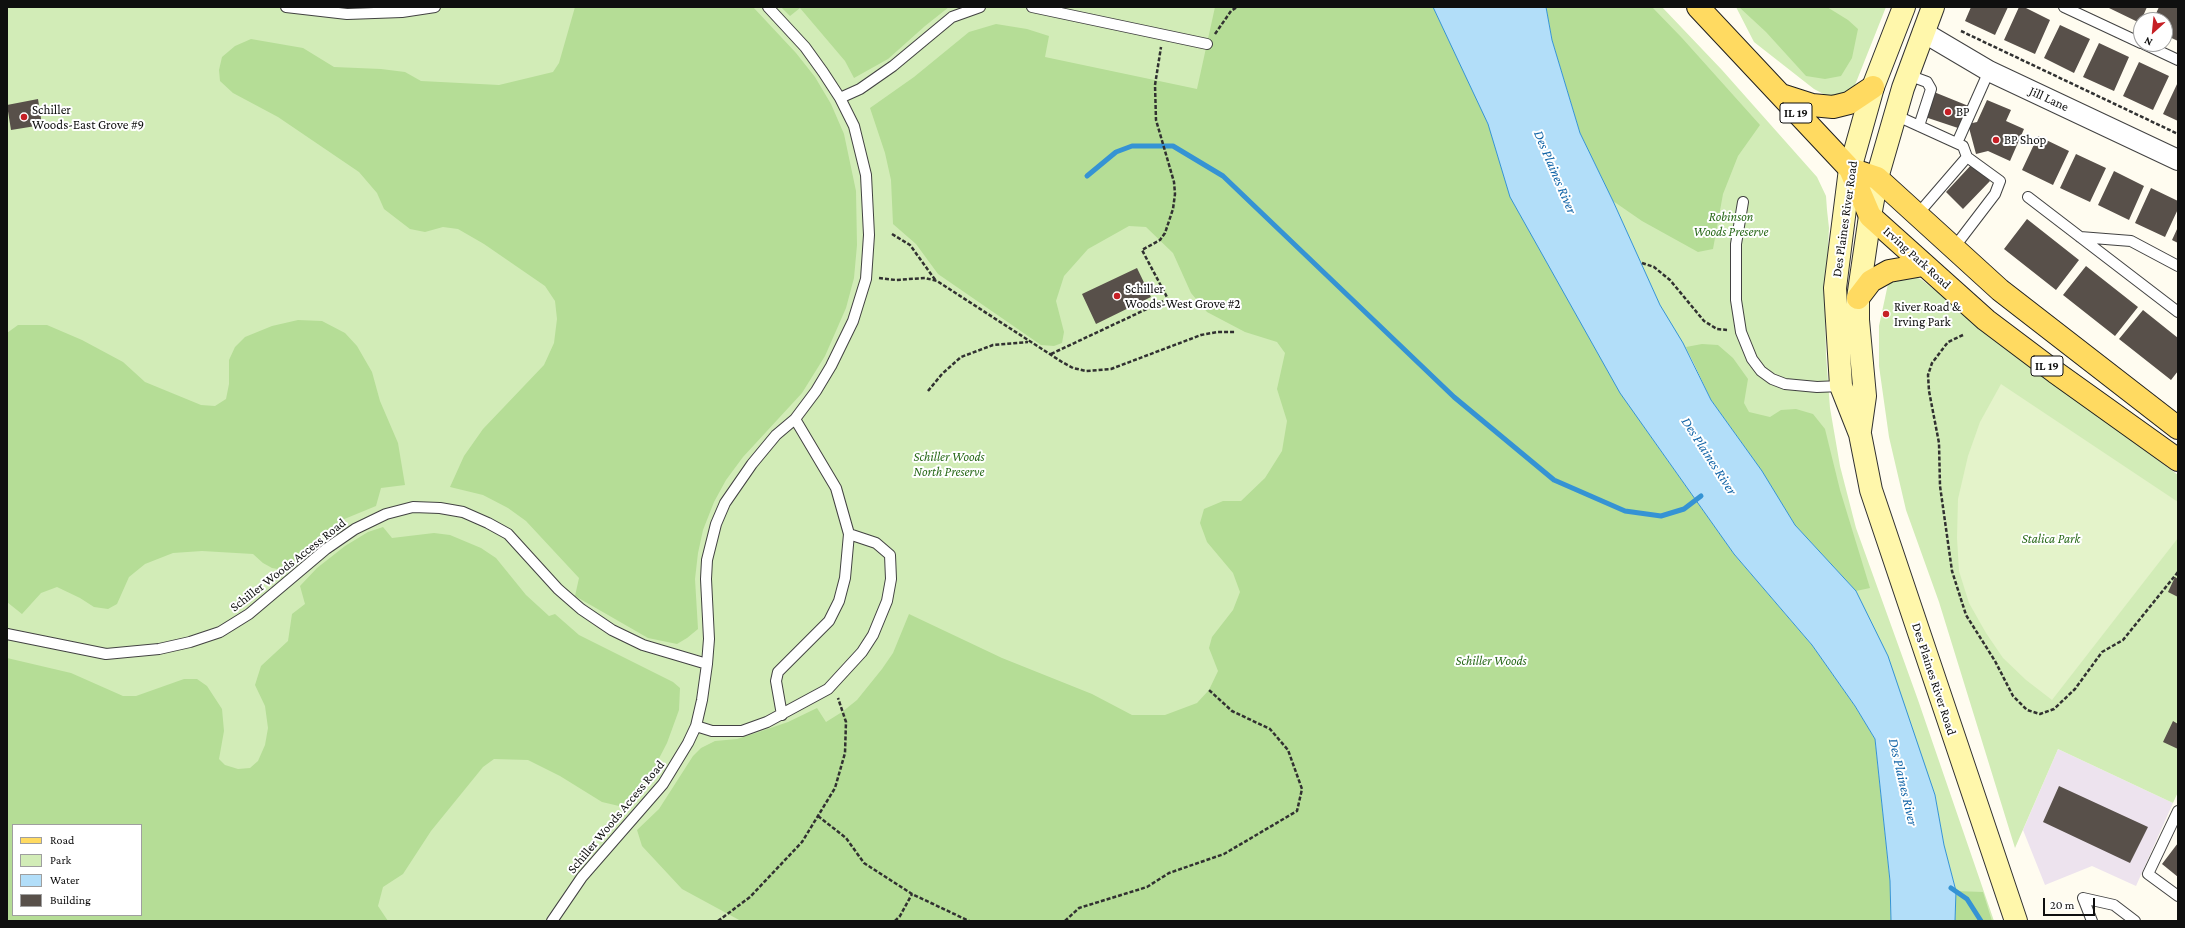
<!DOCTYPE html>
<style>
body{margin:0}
#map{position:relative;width:2185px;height:928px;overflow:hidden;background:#fffcf0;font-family:"Crimson Pro",serif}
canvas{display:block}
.frame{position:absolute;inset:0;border:8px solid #0f0f0f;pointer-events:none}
.legend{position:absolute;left:12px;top:824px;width:130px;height:92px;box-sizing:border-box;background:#fff;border:1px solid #9f9f9f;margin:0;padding:5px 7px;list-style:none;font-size:12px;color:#0f0f0f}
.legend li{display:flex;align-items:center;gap:8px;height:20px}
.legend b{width:20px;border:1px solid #9f9f9f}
.north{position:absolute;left:2133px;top:12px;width:40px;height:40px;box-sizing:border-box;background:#fff;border:1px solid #9f9f9f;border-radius:50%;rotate:207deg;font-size:11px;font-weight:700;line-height:16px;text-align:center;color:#0f0f0f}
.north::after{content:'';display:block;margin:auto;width:14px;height:18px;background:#c61f25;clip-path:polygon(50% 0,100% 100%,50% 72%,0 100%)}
.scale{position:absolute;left:2043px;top:898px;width:52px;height:18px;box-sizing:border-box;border:2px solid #0f0f0f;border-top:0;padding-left:5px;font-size:12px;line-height:14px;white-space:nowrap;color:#0f0f0f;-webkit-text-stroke:3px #fff;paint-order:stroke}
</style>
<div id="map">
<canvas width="2185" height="928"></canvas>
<div class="frame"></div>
<ul class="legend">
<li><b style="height:5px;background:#ffda61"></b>Road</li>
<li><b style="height:11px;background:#d2ecb7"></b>Park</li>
<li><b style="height:11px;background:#b2def9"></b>Water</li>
<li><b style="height:11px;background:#58504a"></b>Building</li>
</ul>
<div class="north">N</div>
<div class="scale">20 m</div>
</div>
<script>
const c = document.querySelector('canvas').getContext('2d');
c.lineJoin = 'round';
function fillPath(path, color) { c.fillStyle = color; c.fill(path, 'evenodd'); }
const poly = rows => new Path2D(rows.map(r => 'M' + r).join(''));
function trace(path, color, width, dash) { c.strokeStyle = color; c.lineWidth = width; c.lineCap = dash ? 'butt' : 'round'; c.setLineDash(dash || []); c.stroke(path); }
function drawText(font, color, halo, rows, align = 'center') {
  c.font = font + ' "Crimson Pro",serif'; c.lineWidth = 4; c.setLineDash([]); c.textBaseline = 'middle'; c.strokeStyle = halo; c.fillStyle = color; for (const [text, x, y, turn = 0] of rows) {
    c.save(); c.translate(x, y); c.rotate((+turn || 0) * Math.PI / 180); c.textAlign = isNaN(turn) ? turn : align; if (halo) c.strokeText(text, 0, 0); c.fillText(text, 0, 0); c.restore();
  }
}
fillPath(poly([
 [2058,749,2173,803,2136,886,2092,866,2045,885,2023,830]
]), '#ede3ee');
fillPath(poly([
 [7,7,1433,7,1891,921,7,921],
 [13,825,141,825,141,915,13,915],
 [1546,7,1662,7,1722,70,1817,177,1826,196,1827,210,1829,228,1825,310,1826,355,1830,408,1840,466,1856,528,1918,700,1994,921,1955,921,1956,891,1944,845,1935,795,1856,591,1795,525,1673,329,1660,305,1613,201,1580,133],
 [1736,7,1886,7,1855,85,1848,93,1831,98,1814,89,1754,42],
 [1910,274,1922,280,2030,366,2178,475,2178,792,2173,803,2058,749,2015,848,1939,602,1906,510,1889,437,1879,366,1879,326,1888,284,1898,275]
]), '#d2ecb7');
fillPath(poly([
 [575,7,753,7,796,53,815,77,831,104,844,134,856,191,857,245,854,278,846,308,825,356,802,393,743,457,726,480,714,502,703,530,698,553,695,579,698,629,687,638,677,644,648,638,575,596,579,578,526,521,508,508,483,495,450,487,464,456,483,429,544,365,554,343,557,319,555,301,545,286,484,244,458,229,443,227,425,232,410,229,384,209,377,193,359,172,278,117,233,93,220,81,219,70,222,57,235,46,251,39,303,48,334,67,381,69,405,72,421,81,499,85,553,72,559,63],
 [781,7,949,7,925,26,888,59,854,78,845,61,800,8,790,16],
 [1215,7,1433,7,1488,124,1510,197,1620,393,1734,554,1812,645,1855,706,1875,739,1890,881,1891,921,741,921,682,889,642,846,637,830,659,809,693,756,701,748,715,741,737,739,756,733,788,722,817,708,826,722,842,712,857,700,882,669,893,653,909,614,1002,658,1092,694,1132,715,1165,715,1197,703,1209,690,1218,671,1209,648,1212,637,1233,610,1240,592,1233,573,1207,542,1200,523,1204,509,1223,501,1241,501,1265,478,1282,451,1287,421,1277,389,1285,353,1277,342,1245,332,1207,312,1191,293,1173,253,1146,227,1129,226,1088,249,1064,276,1056,301,1064,332,1062,343,1054,346,1041,345,938,274,916,244,893,224,891,180,885,153,870,108,914,77,969,32,996,24,1027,29,1049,36,1045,57,1197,89],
 [1546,7,1652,7,1682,38,1760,125,1738,156,1723,194,1713,249,1698,252,1642,221,1613,201,1580,133,1552,40],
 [1739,7,1827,7,1848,20,1858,29,1852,58,1841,76,1825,79,1806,76,1766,32],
 [298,320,322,321,345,333,357,346,372,372,380,401,398,443,405,485,381,488,376,506,342,520,322,534,288,571,272,568,263,563,253,554,202,551,173,553,145,564,129,577,117,604,108,609,94,607,80,598,57,587,41,593,22,614,7,602,7,333,18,325,47,325,82,340,123,362,145,382,201,405,215,406,226,399,229,384,229,360,235,347,245,337,272,326],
 [1702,344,1718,345,1733,358,1748,379,1744,403,1749,412,1770,417,1781,410,1796,409,1813,414,1825,429,1840,490,1870,588,1856,591,1795,525,1762,471,1711,400,1686,347],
 [383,527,392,538,434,533,450,535,481,548,496,558,526,595,549,616,555,614,579,635,673,682,680,688,679,710,667,743,652,772,632,798,619,806,602,802,560,776,528,760,494,759,483,767,431,831,403,874,383,887,378,906,388,921,7,921,7,658,71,673,123,696,136,696,184,679,197,679,207,686,222,709,224,731,219,759,225,765,238,769,250,768,258,761,265,745,268,728,265,706,255,685,261,666,288,641,292,614,305,604,300,586,317,568,345,546,368,532],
 [13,825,141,825,141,915,13,915],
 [1956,891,1983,892,1992,921,1955,921]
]), '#b5dd96');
fillPath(poly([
 [2001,384,2178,502,2178,538,2052,700,2026,680,2003,658,1986,633,1969,603,1959,571,1957,538,1958,499,1968,456,1980,422]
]), '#e4f3ca');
const water = poly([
 [1433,7,1546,7,1552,40,1580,133,1613,201,1660,305,1683,343,1711,400,1762,471,1795,525,1856,591,1888,656,1935,795,1944,845,1956,891,1955,921,1891,921,1890,881,1875,739,1855,706,1812,645,1734,554,1620,393,1510,197,1488,124,1433,7]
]);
fillPath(water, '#b2def9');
trace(water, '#3593d4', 1);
trace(poly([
 [1087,176,1116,152,1132,146,1173,146,1223,176,1454,397,1554,480,1625,511,1661,516,1684,509,1701,496],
 [1951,888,1967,899,1981,921]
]), '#3593d4', 5);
fillPath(poly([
 [1971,7,2008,7,1995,35,1965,21],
 [2019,7,2024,7,2050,20,2035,54,2004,40],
 [2110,7,2147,7,2140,23,2109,8],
 [2159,7,2178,7,2178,41,2165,35,2165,20,2153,20],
 [2060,25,2090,39,2074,73,2044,58],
 [2099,43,2129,57,2114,91,2083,77],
 [2139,62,2169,76,2153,110,2123,96],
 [2178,82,2178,121,2163,114],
 [1934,92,1971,107,1961,129,1925,117],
 [38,99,42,125,11,130,7,105],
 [1987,100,2011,110,2006,121,2024,129,2010,161,1988,151,1976,154,1968,124,1977,122],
 [2038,136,2069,151,2053,185,2022,170],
 [2076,154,2106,168,2090,202,2060,188],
 [1972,164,1990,181,1963,209,1946,192],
 [2114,171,2144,186,2129,220,2098,205],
 [2151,188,2178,201,2178,209,2165,237,2135,223],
 [2027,219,2079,260,2056,290,2004,249],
 [2178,227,2178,243,2172,240],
 [2086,266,2138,307,2115,336,2063,295],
 [1137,268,1151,297,1096,324,1082,294],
 [2143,310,2178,338,2178,371,2171,380,2119,339],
 [2175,577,2178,579,2178,597,2168,592],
 [2173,721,2178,724,2178,749,2163,742],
 [2059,786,2148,827,2130,863,2043,822],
 [2178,843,2178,877,2162,864]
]), '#58504a');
const service = poly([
 [286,7,347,14,402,12,435,7],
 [1032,7,1207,44],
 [2064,7,2141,43],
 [2144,44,2178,60],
 [1908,75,1927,82,1931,89,1919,126],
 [840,98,860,89,893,66,952,17,980,7],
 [1895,115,1963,146,1967,157,2000,181,1995,194,1953,249],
 [1957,143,1989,71],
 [2028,197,2178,312],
 [1743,202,1736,244,1736,300,1741,332,1752,359,1761,371,1772,379,1785,384,1817,387,1841,386],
 [1917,215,1967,157],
 [2080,237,2131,241,2178,266],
 [7,634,106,654,159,649,190,642,220,632,249,614,326,549,355,529,386,514,413,507,440,508,463,512,488,523,508,534,558,589,581,609,612,630,643,645,707,664],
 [782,715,776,681,778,672,829,621,839,601,845,578,849,534,836,488,795,419],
 [696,726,712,731,742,731,767,722,828,689,862,652,873,635,887,601,891,579,890,555,876,543,849,534],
 [2178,811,2148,874,2178,896],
 [552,921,582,877,663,784,688,743,696,726,702,700,707,664,709,639,706,579,707,560,716,524,725,503,752,464,776,435,795,419,816,391,831,366,853,321,866,279,869,235,866,175,854,126,840,98,823,72,805,47,768,7],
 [2092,921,2083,898,2114,905,2135,921]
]);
const minor = poly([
 [1923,32,1989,71,2178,160]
]);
const secondary = poly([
 [1904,7,1873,87,1850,169,1835,288,1841,386,1860,434,1871,490,2016,921],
 [1860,431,1865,396,1858,320,1858,298,1870,216,1877,178,1903,88,1933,7]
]);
const primary = poly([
 [1698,7,1850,169,1870,216,1986,320,2055,372,2178,460],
 [1781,95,1812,105,1833,107,1849,103,1873,87],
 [1850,169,1877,178,2000,290,2178,428],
 [1858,298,1871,281,1889,271,1923,265]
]);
trace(service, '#424242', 12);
trace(minor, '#424242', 22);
trace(secondary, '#313131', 24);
trace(primary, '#202020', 24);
trace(poly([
 [1961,31,2178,134],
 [1215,34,1231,11,1237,7],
 [892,234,910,245,936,281],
 [1642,263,1654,267,1670,280,1704,321,1717,329,1727,330],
 [879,278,896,280,925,278,937,281,1062,362,1073,368,1086,371,1111,369,1201,335,1217,332,1235,332],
 [1963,335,1948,342,1932,363,1928,375,1929,391,1939,443,1940,486,1952,571,1966,615,1995,661,2013,696,2027,710,2040,714,2054,709,2075,689,2102,652,2123,640,2178,572],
 [1051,354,1168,299,1142,250,1160,240,1165,233,1173,209,1175,194,1174,182,1156,120,1155,85,1161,47],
 [928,391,942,374,961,357,993,345,1028,342],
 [818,816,846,838,864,863,912,894,969,921],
 [718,921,750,897,802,842,835,788,845,753,846,722,838,698],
 [895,921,900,916,912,894],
 [1065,921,1079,908,1147,887,1169,873,1224,854,1297,811,1302,789,1288,750,1270,729,1232,711,1209,690]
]), '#313131', 2.5, [4, 2]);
trace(service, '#fff', 10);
trace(minor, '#fff', 20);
trace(secondary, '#fff7ab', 22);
trace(primary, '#ffda61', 22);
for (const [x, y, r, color] of [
 [1948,112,4,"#c61f25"],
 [24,117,4,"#c61f25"],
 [1996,140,4,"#c61f25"],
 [1117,296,4,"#c61f25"],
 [1886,314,4,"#c61f25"]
]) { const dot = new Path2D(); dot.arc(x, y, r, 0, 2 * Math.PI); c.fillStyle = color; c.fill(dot); trace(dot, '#fff', 1.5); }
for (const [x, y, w] of [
 [1796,113,32],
 [2047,366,32]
]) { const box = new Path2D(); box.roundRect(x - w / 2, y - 10, w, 20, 3); c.fillStyle = '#fff'; c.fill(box); trace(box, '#0f0f0f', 1); }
drawText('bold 12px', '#0f0f0f', null, [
 ["IL 19",1796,113],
 ["IL 19",2047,366]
]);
drawText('13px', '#0f0f0f', '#fff', [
 ["Jill Lane",2049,99,25],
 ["Des Plaines River Road",1845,219,-82],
 ["Irving Park Road",1917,258,42],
 ["Schiller Woods Access Road",288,565,-38],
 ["Des Plaines River Road",1934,679,72],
 ["Schiller Woods Access Road",616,817,-50]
]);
drawText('13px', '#0f0f0f', '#fff', [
 ["Schiller",32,110],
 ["Woods-East Grove #9",32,125],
 ["BP",1956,112],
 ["BP Shop",2004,140],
 ["Schiller",1125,289],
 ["Woods-West Grove #2",1125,304],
 ["River Road &",1894,307],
 ["Irving Park",1894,322]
], 'left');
drawText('italic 13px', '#2a6a1b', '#fff', [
 ["Robinson",1731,217],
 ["Woods Preserve",1731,232],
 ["Schiller Woods",949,457],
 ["North Preserve",949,472],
 ["Stalica Park",2051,539],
 ["Schiller Woods",1491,661]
]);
drawText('italic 14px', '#1164a7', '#fff', [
 ["Des Plaines River",1555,172,67],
 ["Des Plaines River",1709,456,57],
 ["Des Plaines River",1903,782,77]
]);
</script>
